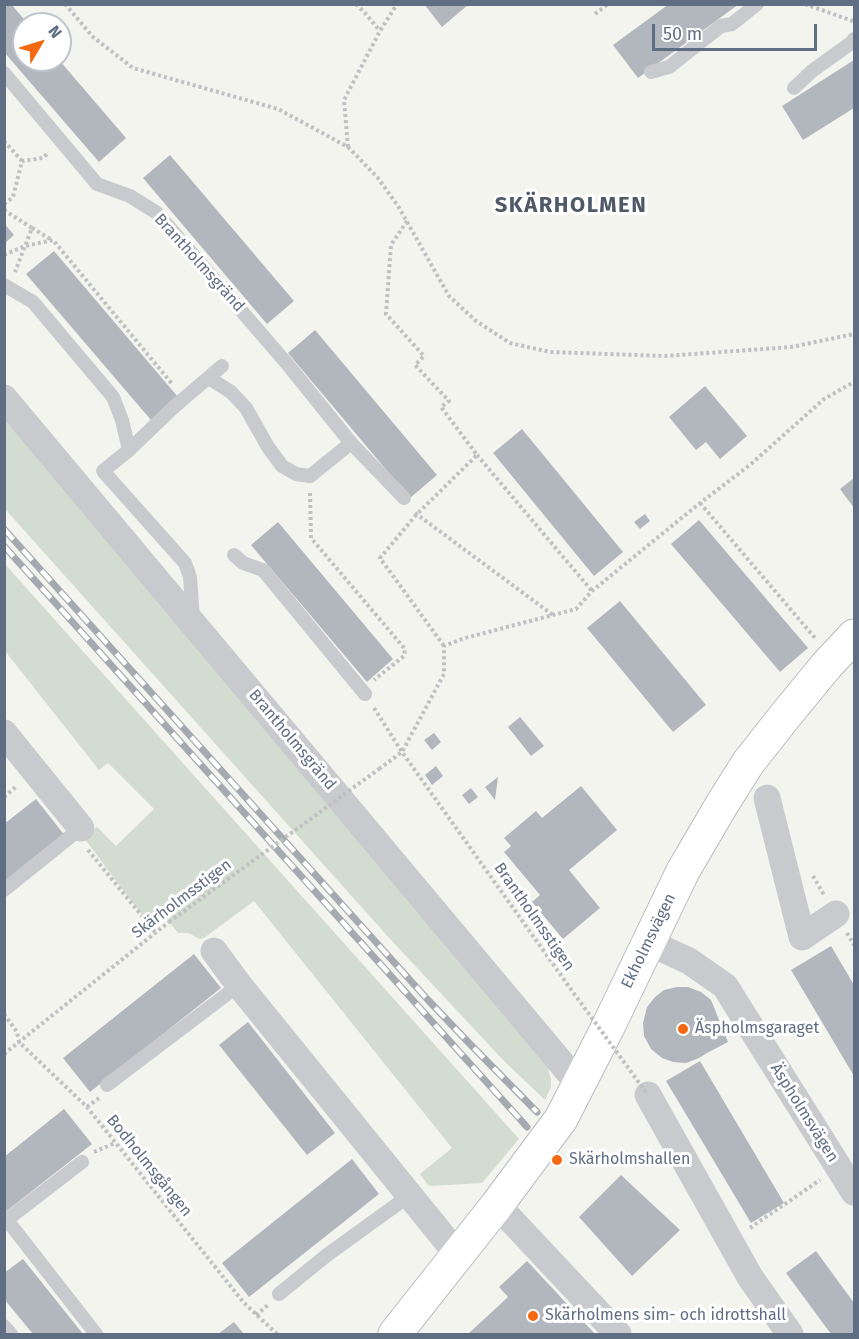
<!DOCTYPE html>
<meta charset="utf-8">
<style>
body{margin:0}
#map{position:relative;width:859px;height:1339px;overflow:hidden;background:#f4f4ef;font-family:"Fira Sans",sans-serif}
canvas{display:block}
.frame{position:absolute;inset:0;border:6px solid #606e83;pointer-events:none}
.north{position:absolute;left:12px;top:12px;width:60px;height:60px;box-sizing:border-box;background:#fff;border:2px solid #bfc5cd;border-radius:50%;rotate:52deg;font-size:16px;font-weight:700;line-height:24px;text-align:center;color:#606e83}
.north::after{content:'';display:block;margin:auto;width:21px;height:27px;background:#f36811;clip-path:polygon(50% 0,100% 100%,50% 72%,0 100%)}
.scale{position:absolute;left:652px;top:24px;width:165px;height:27px;box-sizing:border-box;border:3px solid #606e83;border-top:0;padding-left:8px;font-size:18px;line-height:21px;white-space:nowrap;color:#606e83;-webkit-text-stroke:4px #fff;paint-order:stroke}
</style>
<div id="map">
<canvas width="859" height="1339"></canvas>
<div class="frame"></div>
<div class="north">N</div>
<div class="scale">50 m</div>
</div>
<script>
const c = document.querySelector('canvas').getContext('2d');
c.lineJoin = 'round';
function fillPath(path, color) { c.fillStyle = color; c.fill(path, 'evenodd'); }
const poly = rows => new Path2D(rows.map(r => 'M' + r).join(''));
function trace(path, color, width, dash) { c.strokeStyle = color; c.lineWidth = width; c.lineCap = dash ? 'butt' : 'round'; c.setLineDash(dash || []); c.stroke(path); }
function drawText(font, color, halo, rows, align = 'center') {
  c.font = font + ' "Fira Sans",sans-serif'; c.lineWidth = 6; c.setLineDash([]); c.textBaseline = 'middle'; c.strokeStyle = halo; c.fillStyle = color; for (const [text, x, y, turn = 0] of rows) {
    c.save(); c.translate(x, y); c.rotate((+turn || 0) * Math.PI / 180); c.textAlign = isNaN(turn) ? turn : align; if (halo) c.strokeText(text, 0, 0); c.fillText(text, 0, 0); c.restore();
  }
}
fillPath(poly([
 [4,415,547,1065,551,1079,551,1087,545,1100,504,1061,391,940,5,509],
 [4,563,519,1139,482,1183,431,1186,428,1185,420,1174,452,1148,254,901,204,938,200,939,188,933,178,933,166,918,153,928,129,898,84,838,97,827,116,846,154,809,108,763,99,770,5,651]
]), '#d3dcd0');
fillPath(poly([
 [4,4,11,4,28,24,24,24,24,60,59,60,126,138,99,162,4,52],
 [424,4,469,4,442,27],
 [669,4,739,4,638,78,613,45],
 [854,60,854,108,803,140,782,106],
 [170,155,294,301,267,324,143,178],
 [4,223,14,235,4,244],
 [54,251,178,397,151,420,26,274],
 [315,330,437,475,410,498,288,353],
 [705,386,747,436,720,459,706,442,696,450,669,417],
 [522,429,623,552,594,576,493,453],
 [854,478,854,508,840,489],
 [645,514,650,521,640,529,634,522],
 [699,520,808,648,780,672,671,544],
 [278,522,393,659,367,682,251,545],
 [620,601,706,705,673,732,587,628],
 [520,717,544,746,531,756,508,727],
 [434,733,441,742,432,750,424,740],
 [436,766,443,776,432,785,425,775],
 [498,777,495,800,485,787],
 [581,786,617,830,569,870,600,908,563,939,532,902,540,895,504,852,511,846,504,838,536,811,542,818],
 [471,788,478,797,469,804,462,795],
 [36,799,66,837,4,885,4,824],
 [831,946,854,985,854,1076,791,970],
 [194,954,221,988,90,1092,63,1058],
 [677,987,688,987,701,992,711,1000,728,1042,707,1053,699,1058,686,1063,673,1062,662,1058,651,1049,644,1036,643,1023,647,1007,655,997,664,990],
 [248,1022,335,1133,307,1155,219,1045],
 [700,1061,784,1203,751,1223,666,1081],
 [64,1109,92,1144,4,1213,4,1157],
 [352,1159,379,1194,249,1297,222,1263],
 [621,1175,680,1230,632,1276,579,1217],
 [816,1251,854,1303,854,1334,831,1334,786,1273],
 [23,1259,83,1334,33,1334,4,1299,4,1273],
 [527,1261,595,1334,468,1334,508,1297,499,1287],
 [234,1322,244,1334,218,1334]
]), '#b2b7bd');
const secondary = poly([
 [395,1334,497,1205,561,1119,606,1031,683,871,721,806,748,763,785,716,826,666,854,636]
]);
trace(secondary, '#b7bbc0', 35);
trace(poly([
 [65,4,93,37,133,68,278,109,348,147,378,178,398,206,449,296,476,321,510,343,550,352,665,356,791,347,854,334],
 [356,4,365,13,380,31],
 [805,4,853,21],
 [595,14,608,4],
 [4,141,22,161],
 [348,147,344,100,380,31,397,4],
 [4,204,13,197,22,161,43,158,49,152],
 [4,210,32,228,15,272],
 [407,221,391,245,386,314,424,356,415,365,449,401,441,407,477,455,416,515,380,558,444,646],
 [32,228,52,240],
 [4,255,25,246,53,240,173,385],
 [477,455,592,591],
 [310,493,311,538,405,649,404,656,374,680],
 [700,503,815,638],
 [415,513,553,615],
 [374,708,402,752,570,988],
 [379,769,402,752,444,674,444,646,465,638,576,609,592,591,700,503,750,465,824,399,854,382],
 [4,797,17,786],
 [88,850,156,933],
 [813,876,824,895],
 [847,933,854,945],
 [4,1014,17,1032,19,1042,87,1107,244,1303,277,1334],
 [4,1054,169,922],
 [87,1107,99,1098],
 [94,1152,115,1143],
 [750,1228,820,1180],
 [256,1315,268,1305]
]), '#bec0c2', 4, [3, 3]);
trace(poly([
 [651,72,669,67,721,26,732,24,757,4],
 [4,73,97,184,130,196,157,213,289,366,351,443,404,498],
 [794,88,812,71,851,43,854,39],
 [4,285,33,302,113,397,122,420,129,450],
 [209,378,231,392,246,408,268,447,282,466,296,474,310,476,351,443],
 [234,555,243,563,263,570,365,694],
 [193,619,190,577,185,563,103,471,129,450,175,406,222,366],
 [4,890,81,828],
 [107,1085,239,985],
 [7,1220,96,1334],
 [4,1222,82,1162],
 [279,1294,327,1255,410,1195],
 [4,1326,11,1334]
]), '#c8cace', 14);
trace(poly([
 [4,398,578,1083],
 [4,733,81,828],
 [767,798,802,937,836,914],
 [648,942,689,961,725,986,854,1192],
 [214,951,239,985,458,1255],
 [648,1095,750,1277,790,1334],
 [497,1205,618,1334]
]), '#c8cace', 27);
trace(secondary, '#fff', 33);
const rail = poly([
 [4,529,428,1000,469,1043,537,1112],
 [4,546,527,1127]
]);
trace(rail, '#a5a9b0', 7);
trace(rail, '#fff', 4.5, [14]);
trace(poly([
 [169,922,379,769],
 [570,988,648,1095]
]), '#bec0c2', 4, [3, 3]);
for (const [x, y, r, color] of [
 [683,1029,6,"#f36811"],
 [557,1160,6,"#f36811"],
 [533,1316,6,"#f36811"]
]) { const dot = new Path2D(); dot.arc(x, y, r, 0, 2 * Math.PI); c.fillStyle = color; c.fill(dot); trace(dot, '#fff', 2); }
drawText('16px', '#606e83', '#fff', [
 ["Brantholmsgränd",199,263,48],
 ["Brantholmsgränd",292,740,50],
 ["Skärholmsstigen",182,899,-37],
 ["Brantholmsstigen",534,917,55],
 ["Ekholmsvägen",649,941,-64],
 ["Äspholmsvägen",804,1113,58],
 ["Bodholmsgången",149,1166,51]
]);
drawText('16px', '#606e83', '#fff', [
 ["Äspholmsgaraget",695,1029],
 ["Skärholmshallen",569,1160],
 ["Skärholmens sim- och idrottshall",545,1316]
], 'left');
c.letterSpacing = '1.5px';
drawText('bold 22px', '#4f5968', '#fff', [
 ["SKÄRHOLMEN",571,206]
]);
c.letterSpacing = '0px';
</script>
